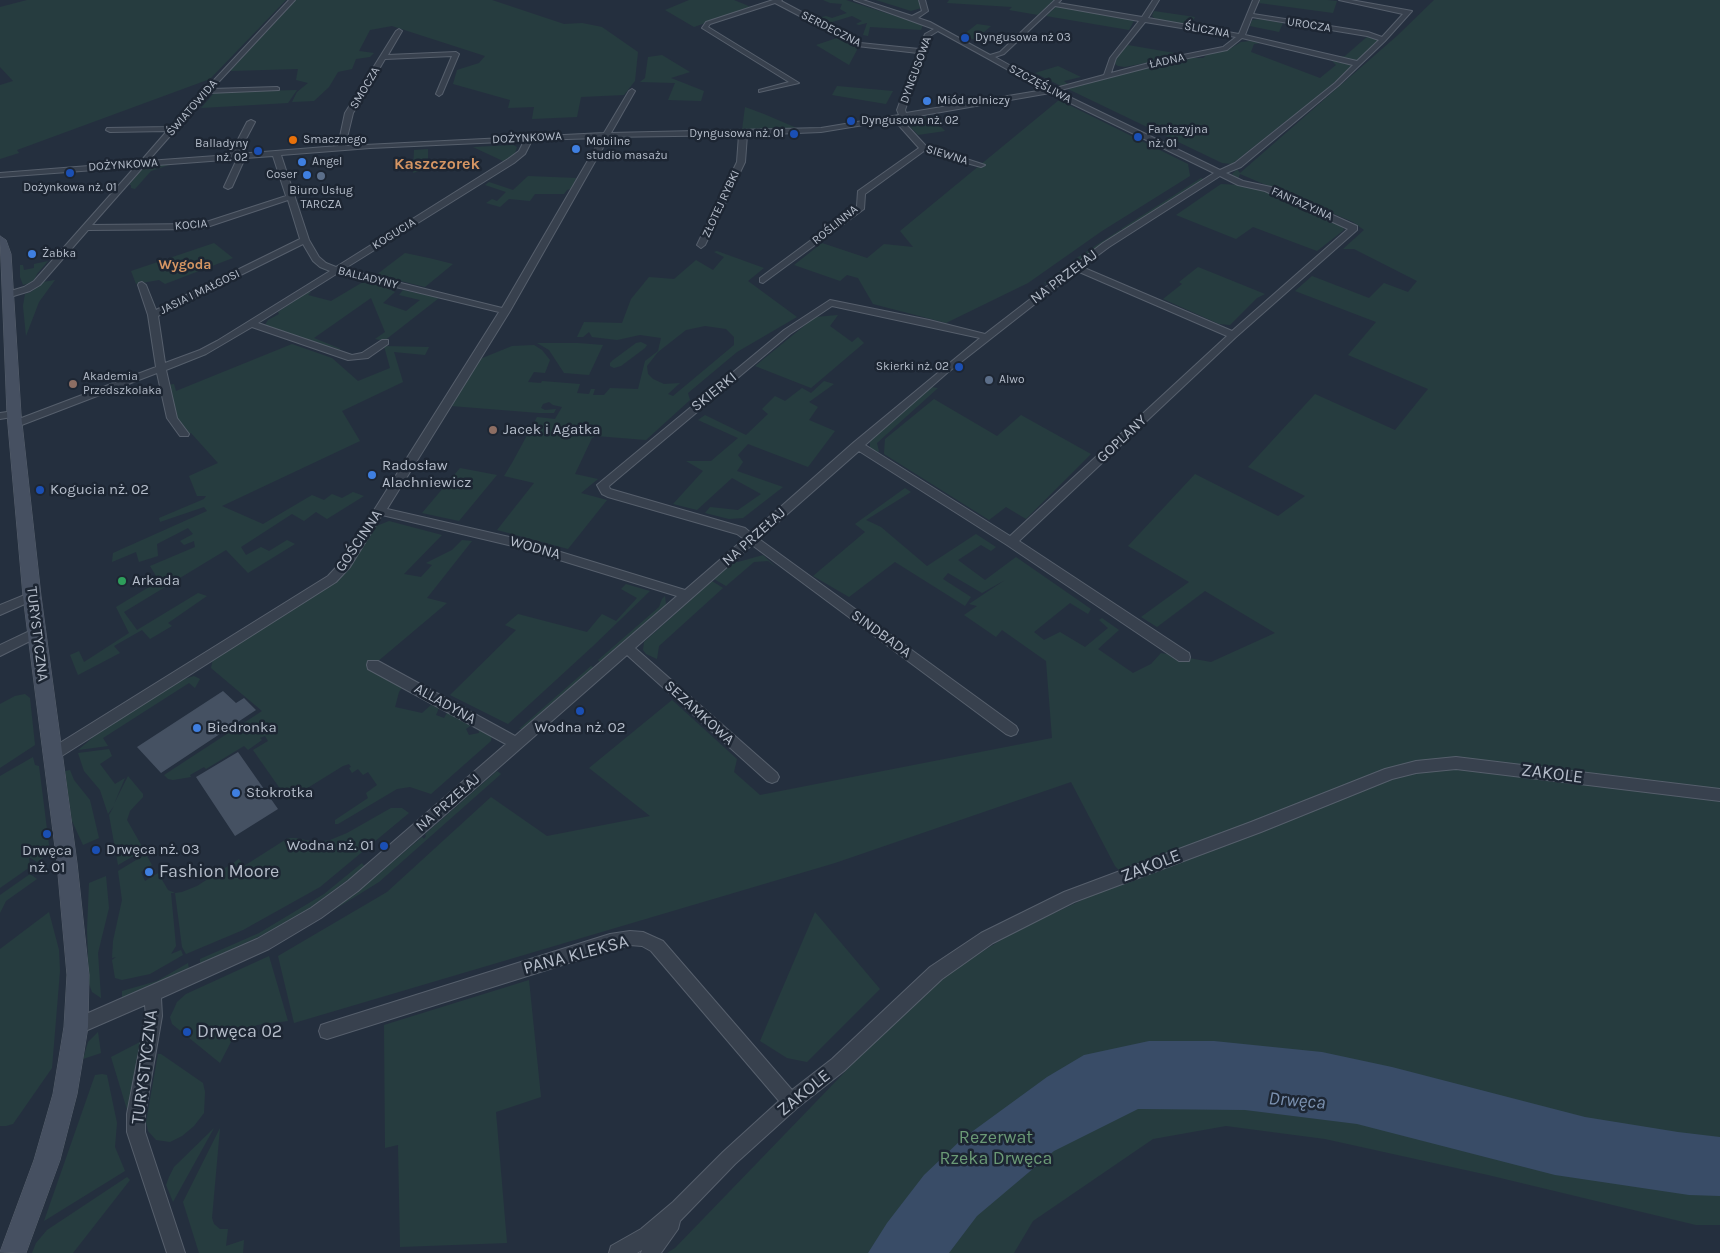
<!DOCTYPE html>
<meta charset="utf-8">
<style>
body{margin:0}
canvas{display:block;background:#242f3e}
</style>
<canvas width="1720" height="1253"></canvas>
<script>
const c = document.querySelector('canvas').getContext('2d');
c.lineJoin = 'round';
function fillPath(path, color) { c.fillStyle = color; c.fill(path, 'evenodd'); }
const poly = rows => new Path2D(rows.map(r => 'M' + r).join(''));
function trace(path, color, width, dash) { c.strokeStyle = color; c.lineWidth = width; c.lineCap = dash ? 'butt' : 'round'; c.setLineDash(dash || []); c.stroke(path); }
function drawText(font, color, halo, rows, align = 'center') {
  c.font = font + ' Karla,sans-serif'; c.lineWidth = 5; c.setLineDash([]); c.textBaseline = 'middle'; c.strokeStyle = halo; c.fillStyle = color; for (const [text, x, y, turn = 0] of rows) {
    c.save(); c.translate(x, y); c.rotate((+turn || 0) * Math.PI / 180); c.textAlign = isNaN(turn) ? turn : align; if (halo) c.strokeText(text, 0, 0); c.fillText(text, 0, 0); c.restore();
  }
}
fillPath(poly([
 [27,0,286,0,210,79,17,150,19,153,0,159,0,85,13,81,0,67,0,7],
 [296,0,492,0,564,24,582,23,602,27,638,52,635,81,624,95,581,97,577,117,532,119,534,107,508,108,510,100,453,84,457,70,479,63,485,56,392,26,370,30,359,51,374,53,370,57,356,59,352,69,338,72,329,87,314,101,292,102,297,92,308,83,296,80,298,69,230,71],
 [689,0,734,0,751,7,694,27,665,10],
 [823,0,846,0,923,25,921,30,870,27,868,36,863,35,867,23,859,25,856,24,862,21,852,16,829,23,818,18,826,16,832,18,847,13,840,9,842,4,830,3],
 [876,0,919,0,921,8,911,11],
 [949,0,1054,0,1038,15,1009,10,1012,7,947,3],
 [1260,0,1327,0,1337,1,1333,13,1259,3],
 [1434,0,1720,0,1720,1225,1696,1225,1488,1175,1325,1139,1226,1126,1153,1139,1033,1221,1014,1253,667,1253,675,1248,896,1019,953,970,1012,933,1097,893,1128,880,1115,866,1071,782,835,863,294,1023,278,956,387,892,491,797,547,836,650,816,589,768,672,700,737,759,734,772,760,795,1052,738,1046,661,1002,630,996,637,964,615,977,606,969,604,1005,580,982,593,948,573,943,579,971,597,965,606,895,562,849,597,813,576,865,532,855,524,905,488,911,492,866,520,881,527,927,566,976,534,996,547,991,551,981,545,958,560,985,580,1016,557,1091,609,1088,614,1070,603,1034,632,1044,640,1060,632,1085,647,1108,628,1099,620,1102,618,1119,630,1098,649,1133,673,1151,664,1161,653,1211,662,1275,633,1205,591,1157,627,1141,617,1189,582,1128,546,1195,474,1278,516,1305,496,1248,467,1315,394,1395,430,1428,389,1348,355,1376,322,1295,291,1312,276,1369,298,1384,283,1408,292,1417,281,1354,249,1343,249,1364,230,1353,222,1240,174,1238,179,1232,174,1237,169,1240,173,1398,35],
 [1057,6,1135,19,1129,30,1046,16],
 [1154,11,1195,17,1191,25,1157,20,1152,16],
 [1260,19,1283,23,1279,32,1250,26,1252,20],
 [977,24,991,26,975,40,963,35],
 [1369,35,1380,40,1357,61,1337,57,1345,56],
 [837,38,858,48,849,65,816,45],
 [1250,41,1262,43,1254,44,1251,52,1320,78,1336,65,1331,60,1339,61,1338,63,1345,62,1353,65,1334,83,1232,164,1222,163,1068,89,1183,58,1203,58,1208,54,1228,50,1241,42],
 [1128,45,1186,55,1125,67,1118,66,1112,62],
 [662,55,690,72,671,78,704,91,701,101,668,100,675,83,640,82,645,78,648,57],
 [1058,66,1081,77,1064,81,1069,85,1061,86,1035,73],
 [837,86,893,91,886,104,832,95],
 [297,90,288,103,201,108,215,92],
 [1059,100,1188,164,1190,176,1102,231,1028,283,946,323,873,304,858,278,847,275,840,281,794,265,822,243,867,258,884,244,913,247,900,231],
 [745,107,764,114,799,129,742,130],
 [931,116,945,131,918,135,906,122,909,119],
 [513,145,517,147,515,153,505,162,473,147],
 [428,149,428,168,413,173,414,150],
 [172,164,151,171,135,189,131,188,131,185,129,185,141,170,151,166],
 [528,176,577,178,570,189,567,190,564,194,535,194,530,201,509,199,500,207,486,203,492,199,497,201,506,192,485,185,489,182,513,190],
 [1201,178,1204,179,1123,230,1121,229],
 [1221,184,1239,185,1266,191,1342,225,1344,230,1317,251,1253,227,1236,239,1176,215],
 [1120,230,1122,230,1047,284,1044,283,1075,259],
 [214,243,233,258,165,284,159,280,136,284,131,271],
 [717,251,764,268,748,281,797,317,737,352,688,393,690,400,646,440,596,436,592,438,575,474,598,479,581,493,607,500,568,549,497,530,534,483,504,476,512,463,537,417,555,419,562,407,553,405,549,402,543,404,541,408,545,410,556,409,554,413,539,413,451,406,480,359,512,346,534,345,542,350,550,360,545,373,534,372,528,382,541,383,542,381,580,384,577,393,589,394,591,389,595,389,593,395,604,395,610,388,638,389,645,361,658,351,661,338,640,335,617,340,592,337,589,332,583,337,577,337,584,322,622,323,631,299,649,277,674,279,696,260,713,270,724,257,714,252],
 [705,326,726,329,734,337,734,345,673,396,668,394,680,383,664,384,653,379,648,374,647,366,658,352,686,330],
 [405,253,429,258,453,264,425,287,376,275],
 [48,261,37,274,33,282,23,285,20,277,20,265,23,265,24,270,34,268,34,264],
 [1198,267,1218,275,1265,294,1257,298,1230,325,1219,324,1163,299,1182,284,1179,282],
 [55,280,39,302,26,336,23,306,25,294,31,292,43,282],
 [363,282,385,287,395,292,383,303,406,311,420,300,399,295,403,290,439,298,384,341,375,339,385,332,371,298,314,338,341,349,338,350,333,347,329,347,265,325,268,320,279,314,278,312,309,291,311,292,308,295,331,301],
 [838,315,830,326,852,342,858,337,864,343,811,388,755,366,815,317],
 [641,342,647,345,645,348,621,366,614,368,610,366,610,363,613,360,636,343],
 [537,343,578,343,603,345,589,375,564,373,549,350],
 [292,344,332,358,358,381,390,368,384,346,429,347,425,355,394,352,403,382,342,411,360,441,222,506,263,524,312,495,324,500,332,494,342,498,353,492,364,496,327,519,316,512,304,521,292,514,241,547,246,555,261,547,269,551,287,540,295,544,248,573,226,550,124,612,137,630,198,593,207,596,168,623,172,626,150,639,142,630,114,646,120,653,78,675,70,655,79,651,84,662,129,633,116,607,159,581,150,566,195,547,194,541,184,545,180,541,193,534,188,528,157,544,158,556,139,562,136,552,112,562,113,553,207,511,204,507,160,522,159,518,204,499,206,496,197,496,189,476,218,463,191,433,178,438,186,434,176,418,168,385,174,384,176,391],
 [824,381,834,384,809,402,818,407,809,420,835,431,808,467,748,444,738,455,743,462,737,471,783,487,743,518,729,519,705,513,710,507,738,510,761,494,732,478,697,510,673,504,703,471,686,461,711,461,738,438,698,420,705,415,746,435,768,414,762,409,775,396,785,401,802,388,811,393],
 [931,387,938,388,877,443,879,451,877,453,870,448,870,441],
 [934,399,997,436,1021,415,1091,454,1026,519,1006,507,989,520,884,454,885,439],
 [460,468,497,475,459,521,422,513],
 [389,521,442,535,404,574,421,577,432,565,426,563,452,550,462,540,472,541,427,598,447,603,377,662,396,684,402,688,399,692,395,707,422,713,431,705,439,708,436,715,444,718,448,711,473,724,466,729,469,735,479,733,478,725,492,734,491,741,431,794,410,787,397,789,338,824,335,824,335,820,368,798,366,793,377,785,368,772,363,775,358,769,352,773,349,768,351,767,349,764,343,766,288,800,253,750,268,741,265,736,260,738,262,740,248,750,244,746,206,769,204,767,190,775,191,777,173,780,168,779,164,775,262,711,211,668,213,659,290,612,342,575,374,527],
 [763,555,777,568,768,561,754,562,726,586,714,579,735,561,738,562],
 [712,581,723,588,659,646,657,659,646,654,643,650,644,642],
 [626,584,650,591,593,646,508,724,450,695,516,630,505,625,518,614,587,632,602,614,616,621,637,598,621,589],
 [665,596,666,604,663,609,601,663,598,660,659,607,662,599],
 [591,666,595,668,524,729,519,729],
 [194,676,200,679,195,688,189,683,103,738,108,746,78,750,92,738,91,735,178,681],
 [25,694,30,698,35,745,0,768,0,704,15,696],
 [109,749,112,756,100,764,115,784,125,778,114,804,128,776,143,794,143,797,130,811,127,820,144,850,118,865,109,815,114,806,108,814,100,790,84,771,78,753],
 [33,757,35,765,39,766,50,853,37,862,29,857,30,867,0,888,0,776],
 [70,770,74,780,90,800,99,838,83,845,72,821,65,771],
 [497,771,501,774,379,882,324,916,362,888,422,837,424,839,426,836,425,834],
 [391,808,402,808,409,813,320,887,243,930,186,954,182,947,175,893,171,893,176,946,171,954,181,950,183,955,150,974,122,980,115,978,112,960,116,957,112,958,113,941,122,900,118,871,146,854,152,865,141,872,145,881,158,873,168,890,175,893,182,892,197,886,239,859,244,866,288,838,296,838,315,842,330,840,347,833],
 [362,863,365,867,310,908,269,932,200,964,200,959,259,933,324,894],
 [30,874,37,879,6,901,0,913,0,895],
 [106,876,109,908,98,953,101,998,92,992,89,984,87,930,89,883],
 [49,912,59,950,60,971,52,1068,13,1124,6,1126,0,1126,0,949],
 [815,912,880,989,807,1062,787,1058,760,1041],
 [269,956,288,1021,257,1025,233,1038,220,1063,172,1024,170,1017,173,1011,177,1002,186,994],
 [188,963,189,969,122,998,122,991,157,981],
 [529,980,541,1097,496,1112,507,1243,400,1247,398,1145,385,1148,384,1025],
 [98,1032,101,1053,83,1059,88,1042],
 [140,1042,128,1113,111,1057],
 [158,1054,161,1054,203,1083,205,1092,204,1113,194,1126,182,1136,170,1142,156,1140,148,1131,146,1122],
 [102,1074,107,1075,117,1123,115,1147,125,1171,44,1221,95,1075],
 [214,1128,173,1202,166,1185,169,1177,174,1167],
 [220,1128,212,1218,214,1224,220,1229,228,1229,226,1246,244,1240,243,1253,199,1253,183,1202],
 [127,1177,130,1180,73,1253,32,1253,36,1243,47,1230]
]), '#263c3f');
fillPath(poly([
 [1149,1041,1214,1041,1322,1052,1392,1067,1585,1117,1678,1132,1720,1137,1720,1196,1689,1195,1555,1175,1357,1124,1245,1110,1138,1109,1054,1151,977,1216,949,1253,868,1253,887,1223,924,1175,962,1139,1047,1077,1084,1055]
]), '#394c67');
fillPath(poly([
 [223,691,236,703,244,698,256,710,161,773,137,747],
 [238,752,278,809,235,836,196,777]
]), '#455162');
const minor = poly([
 [289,0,295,0,212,89,277,87,279,88,279,90,208,93,148,161,230,155,247,122,251,120,255,122,238,154,338,146,345,113,396,31,399,29,402,31,388,55,456,52,459,54,442,94,439,96,436,94,452,56,385,59,353,113,345,146,604,133,629,91,632,89,635,91,611,133,821,128,899,115,897,110,918,53,857,46,775,3,710,24,708,27,799,83,759,92,759,90,789,82,702,28,706,22,773,0,782,0,781,1,860,43,919,49,925,34,934,29,854,0,863,0,912,16,922,11,919,0,925,0,928,11,918,18,930,22,990,55,1000,52,1055,0,1061,0,1058,3,1142,17,1153,0,1159,0,1148,18,1239,34,1253,0,1259,0,1253,14,1368,32,1382,37,1403,14,1339,0,1351,0,1412,11,1385,41,1339,85,1241,167,1226,173,1243,181,1271,187,1357,226,1357,230,1236,337,1019,541,1189,653,1190,657,1189,661,1179,661,1007,545,859,451,759,539,1016,726,1018,730,1016,734,1011,736,1006,734,752,545,635,648,777,773,779,777,777,781,772,783,767,781,627,655,358,891,321,918,269,949,161,998,162,1016,145,1114,145,1132,185,1253,167,1253,127,1132,127,1114,146,1016,145,1005,76,1035,70,1033,68,1027,70,1021,257,939,311,908,348,881,506,744,368,669,367,665,368,661,378,661,515,736,677,596,517,547,382,515,350,567,336,582,57,759,52,761,47,759,45,755,47,751,328,576,342,561,499,312,338,273,258,323,352,355,362,353,382,340,388,340,388,344,368,358,348,360,252,327,206,354,166,370,177,418,189,434,188,436,180,436,167,418,157,373,19,426,11,426,10,424,11,422,156,367,148,315,138,285,139,283,142,282,146,285,156,310,300,239,288,200,201,229,88,230,40,285,30,291,7,298,4,297,4,293,24,287,34,281,135,167,0,177,0,173,140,162,167,131,110,132,106,130,107,128,170,127,289,0],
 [1055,6,1139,21,1110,58,1104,75,1052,89,995,57,1004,54,1055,6],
 [1252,17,1367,36,1379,40,1357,61,1245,35,1252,17],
 [1145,22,1236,37,1223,47,1168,58,1111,73,1116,58,1145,22],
 [938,31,987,58,1044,90,906,113,905,110,930,36,938,31],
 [1242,38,1353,65,1335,83,1235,163,1220,170,1057,91,1169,62,1227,50,1242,38],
 [1050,93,1214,173,1103,243,985,334,929,320,830,300,784,330,597,485,602,494,608,497,737,534,744,539,685,590,518,539,387,509,510,311,609,137,739,135,737,162,697,245,701,248,705,245,745,162,747,135,821,132,894,120,919,148,858,191,857,206,760,278,760,282,763,283,864,209,865,194,924,151,981,167,985,165,926,146,901,119,1050,93],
 [601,138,502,308,344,269,514,163,525,154,532,140,601,138],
 [524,141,519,151,508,159,336,267,326,263,319,257,309,240,281,155,370,148,524,141],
 [273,156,286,196,200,224,92,225,144,166,237,159,224,187,228,189,232,187,245,158,273,156],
 [1220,176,1238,185,1265,191,1348,229,1232,331,1082,267,1109,247,1220,176],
 [303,244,313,261,320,267,330,271,217,341,200,350,165,363,158,316,303,244],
 [1077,271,1227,336,1010,536,865,445,947,373,1077,271],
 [832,306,980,338,853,443,751,533,745,528,610,489,609,486,790,334,832,306],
 [14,411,19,414,18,416,0,419,0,413,14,411],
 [32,592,38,596,36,599,0,615,0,605,32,592],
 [36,628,40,630,42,633,40,636,0,656,0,645,36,628],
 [1456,757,1720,789,1720,801,1456,769,1416,773,1392,779,1261,832,1074,902,993,943,942,979,844,1071,797,1108,735,1164,680,1221,678,1229,661,1253,641,1253,642,1250,637,1253,609,1253,611,1246,641,1229,673,1202,723,1152,779,1101,651,951,642,946,630,945,610,950,327,1039,321,1037,319,1031,321,1025,327,1023,610,934,630,931,643,932,663,941,792,1090,832,1059,930,967,981,933,1064,892,1251,822,1385,769,1416,761,1456,757]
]);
const secondary = poly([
 [0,236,6,240,11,254,21,414,41,596,77,863,89,975,88,1027,77,1094,60,1160,26,1253,0,1252,34,1160,53,1094,64,1027,67,975,57,863,23,596,7,414,0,236]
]);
trace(minor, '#565f6c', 2);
trace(secondary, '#565f6c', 1);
fillPath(minor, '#38414e');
fillPath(secondary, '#465061');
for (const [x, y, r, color] of [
 [965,38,5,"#1a4fb4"],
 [927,101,5,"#3f7fe0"],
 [851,121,5,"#1a4fb4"],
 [794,134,5,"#1a4fb4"],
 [1138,137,5,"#1a4fb4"],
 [293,140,5,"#e8710a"],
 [576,149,5,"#3f7fe0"],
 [258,151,5,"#1a4fb4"],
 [302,162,5,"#3f7fe0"],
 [70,173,5,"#1a4fb4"],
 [307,175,5,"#3f7fe0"],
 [321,176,5,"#5c6f8a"],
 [32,254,5,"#3f7fe0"],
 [959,367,5,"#1a4fb4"],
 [989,380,5,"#5c6f8a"],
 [73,384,5,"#8d6e63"],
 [493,430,5,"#8d6e63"],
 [372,475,5,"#3f7fe0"],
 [40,490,5,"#1a4fb4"],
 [122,581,5,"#2e9e5b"],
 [580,711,5,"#1a4fb4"],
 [197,728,5,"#3f7fe0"],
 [236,793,5,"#3f7fe0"],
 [47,834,5,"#1a4fb4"],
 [384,846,5,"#1a4fb4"],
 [96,850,5,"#1a4fb4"],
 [149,872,5,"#3f7fe0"],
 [187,1032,5,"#1a4fb4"]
]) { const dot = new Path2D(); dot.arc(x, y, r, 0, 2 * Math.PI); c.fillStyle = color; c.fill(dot); trace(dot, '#1d2633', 2); }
drawText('12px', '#b4bcc9', '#1d2633', [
 ["UROCZA",1309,25,9],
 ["SERDECZNA",831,29,27],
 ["ŚLICZNA",1207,30,10],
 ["ŁADNA",1167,61,-12],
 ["DYNGUSOWA",916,70,-70],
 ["SZCZĘŚLIWA",1040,84,28],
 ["SMOCZA",365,88,-59],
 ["ŚWIATOWIDA",192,108,-49],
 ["DOŻYNKOWA",527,138,-3],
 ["SIEWNA",947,155,17],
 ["DOŻYNKOWA",123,165,-4],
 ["ZŁOTEJ RYBKI",721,204,-65],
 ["FANTAZYJNA",1302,204,24],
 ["KOCIA",191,225,-5],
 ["ROŚLINNA",835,225,-39],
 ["KOGUCIA",394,234,-32],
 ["BALLADYNY",368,278,14],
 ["JASIA I MAŁGOSI",200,292,-26]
]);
drawText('12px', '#b4bcc9', '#1d2633', [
 ["Dyngusowa nż 03",975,38],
 ["Miód rolniczy",937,101],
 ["Dyngusowa nż. 02",861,121],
 ["Fantazyjna",1148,130],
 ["nż. 01",1148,144],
 ["Dyngusowa nż. 01",784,134,"right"],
 ["Smacznego",303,140],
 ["Mobilne",586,142],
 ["studio masażu",586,156],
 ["Balladyny",248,144,"right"],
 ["nż. 02",248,158,"right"],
 ["Angel",312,162],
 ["Coser",297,175,"right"],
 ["Dożynkowa nż. 01",70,188,"center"],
 ["Biuro Usług",321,191,"center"],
 ["TARCZA",321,205,"center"],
 ["Żabka",42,254],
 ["Skierki nż. 02",949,367,"right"],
 ["Akademia",83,377],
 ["Przedszkolaka",83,391],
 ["Alwo",999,380]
], 'left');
drawText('bold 14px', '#d59563', '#1d2633', [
 ["Wygoda",185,265]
]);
drawText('15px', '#b4bcc9', '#1d2633', [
 ["NA PRZEŁAJ",1064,277,-37],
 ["SKIERKI",714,392,-39],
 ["GOPLANY",1122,439,-43],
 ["NA PRZEŁAJ",754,537,-42],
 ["GOŚCINNA",359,541,-56],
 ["WODNA",535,548,16],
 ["TURYSTYCZNA",37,634,83],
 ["SINDBADA",881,634,36],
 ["ALLADYNA",445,704,29],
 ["SEZAMKOWA",699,713,42],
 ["NA PRZEŁAJ",448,803,-41]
]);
drawText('15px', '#b4bcc9', '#1d2633', [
 ["Jacek i Agatka",503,430],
 ["Radosław",382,466],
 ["Alachniewicz",382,483],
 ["Kogucia nż. 02",50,490],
 ["Arkada",132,581],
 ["Biedronka",207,728],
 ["Wodna nż. 02",580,728,"center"],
 ["Stokrotka",246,793],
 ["Wodna nż. 01",374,846,"right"],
 ["Drwęca nż. 03",106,850],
 ["Drwęca",47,851,"center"],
 ["nż. 01",47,868,"center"]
], 'left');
drawText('bold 16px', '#d59563', '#1d2633', [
 ["Kaszczorek",437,164]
]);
drawText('18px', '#b4bcc9', '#1d2633', [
 ["ZAKOLE",1552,774,7],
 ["ZAKOLE",1151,866,-21],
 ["PANA KLEKSA",576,955,-15],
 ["TURYSTYCZNA",145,1067,-83],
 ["ZAKOLE",804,1093,-39]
]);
drawText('18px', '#b4bcc9', '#1d2633', [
 ["Fashion Moore",159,872],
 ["Drwęca 02",197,1032]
], 'left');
drawText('18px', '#6b9a76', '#1d2633', [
 ["Rezerwat",996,1138],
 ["Rzeka Drwęca",996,1159]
]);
drawText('italic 19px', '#7c92b1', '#1d2633', [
 ["Drwęca",1297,1101,5]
]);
</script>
